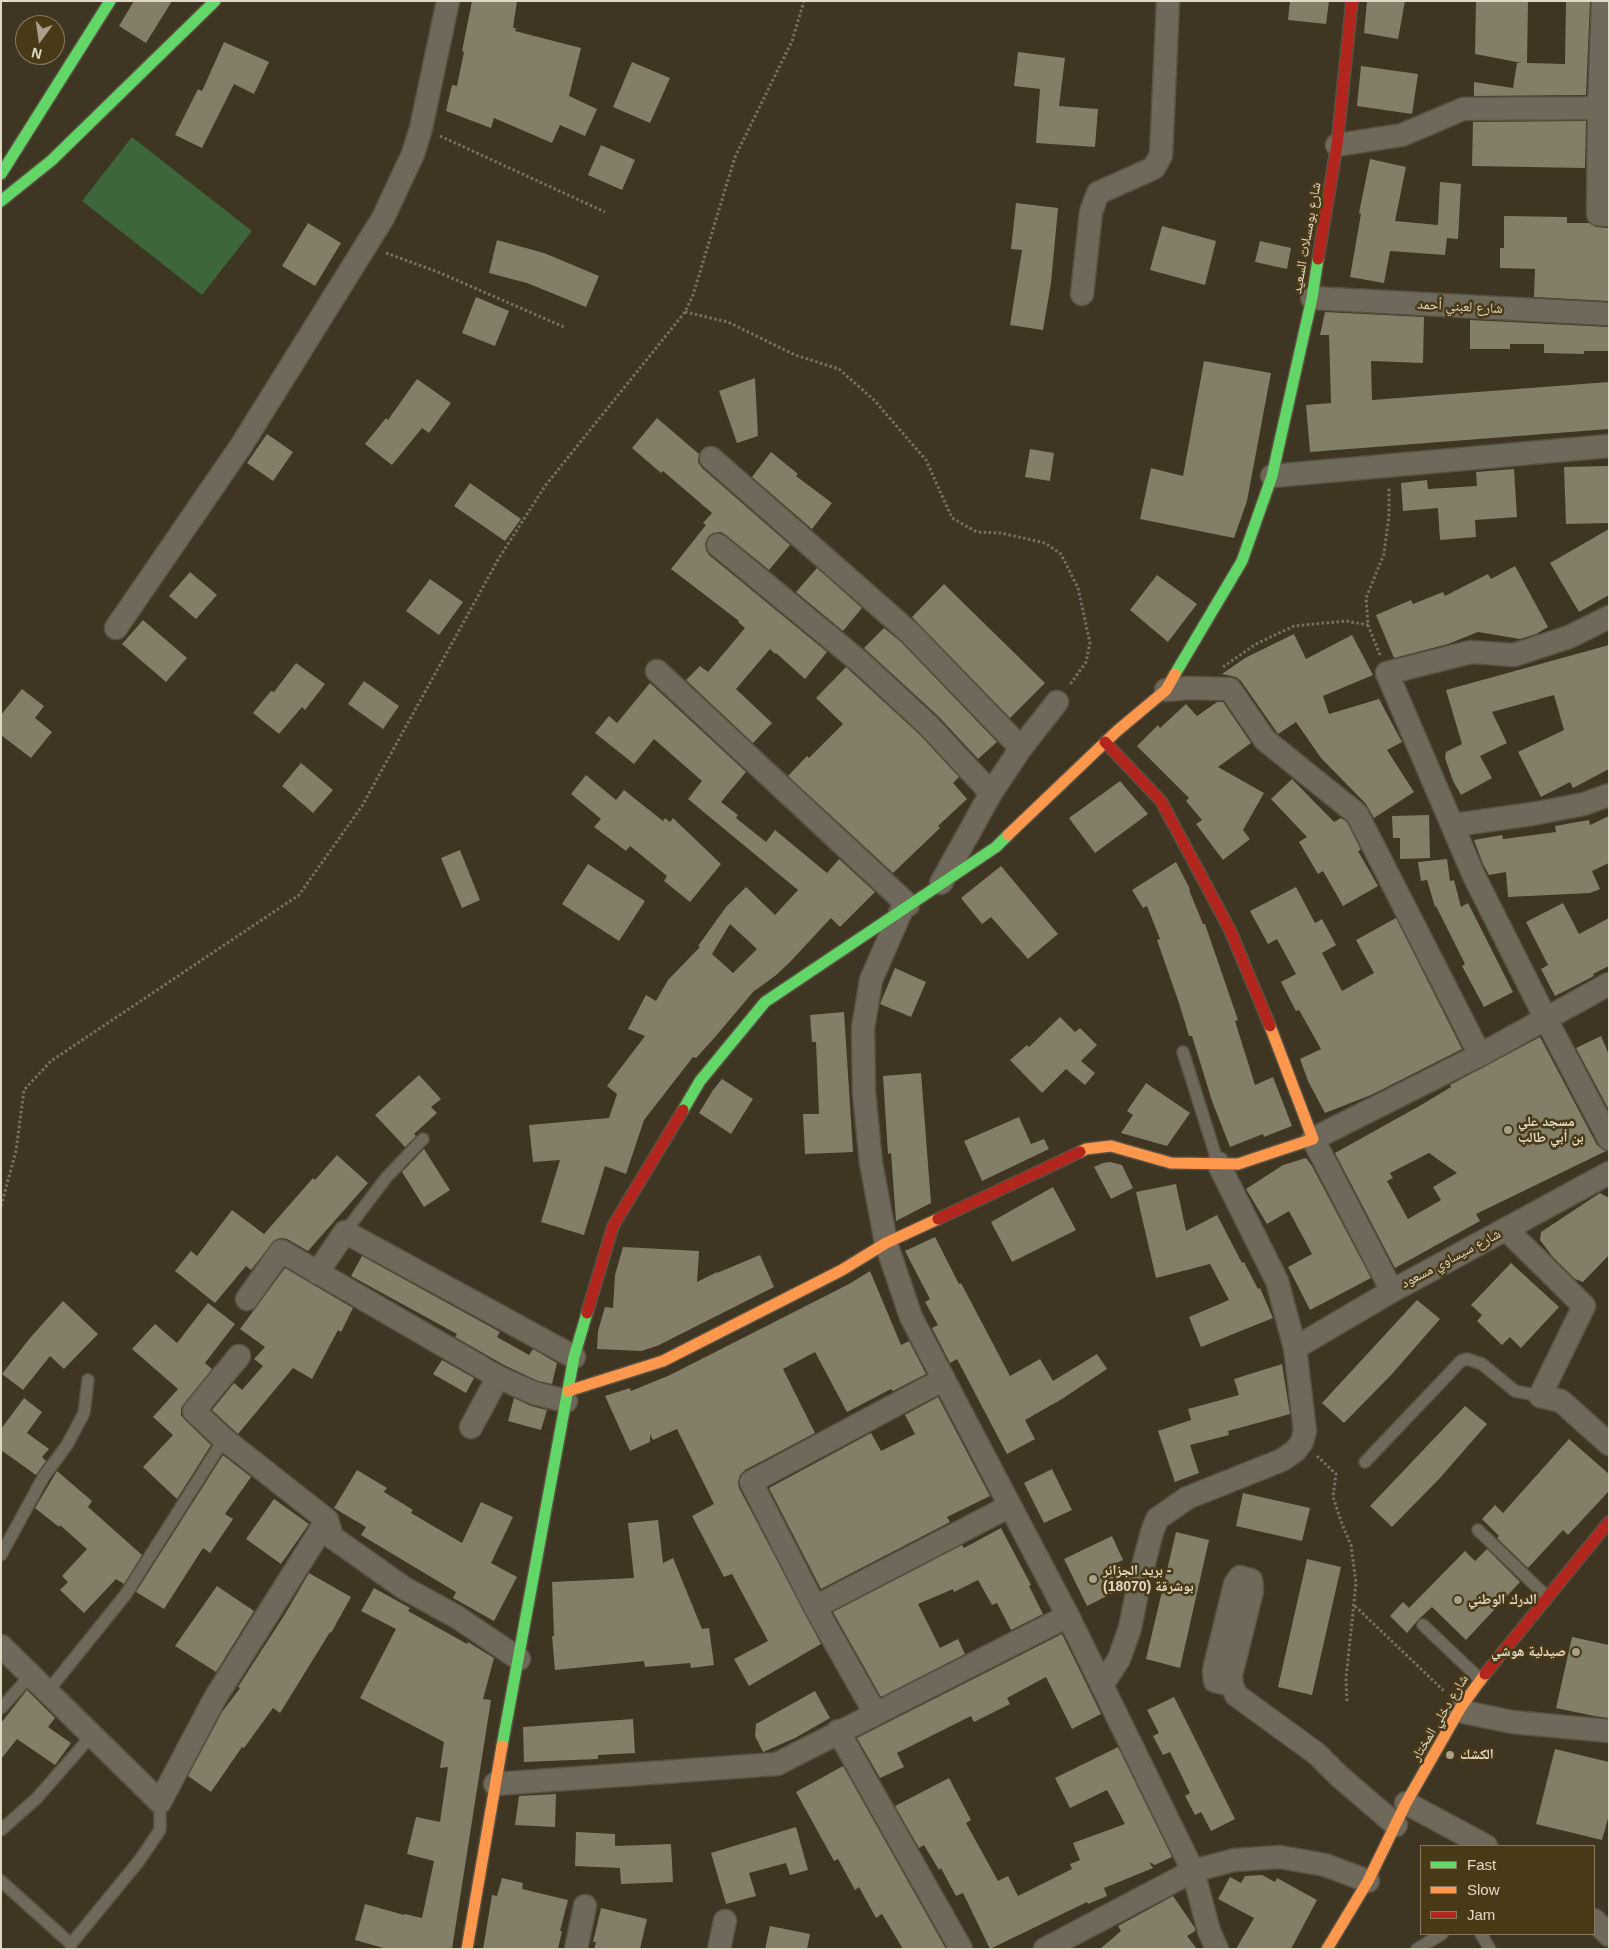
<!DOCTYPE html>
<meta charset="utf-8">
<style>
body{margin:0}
#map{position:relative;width:1610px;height:1950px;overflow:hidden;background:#3e3522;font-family:Arial,sans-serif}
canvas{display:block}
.frame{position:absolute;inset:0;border:2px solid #e1d8c5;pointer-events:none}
.legend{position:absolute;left:1420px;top:1845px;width:175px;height:90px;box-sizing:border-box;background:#493a17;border:1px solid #86795d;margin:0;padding:6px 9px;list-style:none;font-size:15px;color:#e1d8c5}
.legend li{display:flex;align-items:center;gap:10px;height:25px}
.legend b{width:25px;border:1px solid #86795d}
.north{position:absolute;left:15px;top:15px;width:50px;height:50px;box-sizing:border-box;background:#493a17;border:1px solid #86795d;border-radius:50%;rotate:194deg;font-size:14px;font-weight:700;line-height:20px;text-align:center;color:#e1d8c5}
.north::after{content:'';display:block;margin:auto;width:18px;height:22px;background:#a89f8c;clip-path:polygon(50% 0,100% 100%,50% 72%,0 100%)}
</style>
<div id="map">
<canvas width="1610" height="1950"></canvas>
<div class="frame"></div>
<ul class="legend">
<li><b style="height:6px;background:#63d668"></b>Fast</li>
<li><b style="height:6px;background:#ff974d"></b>Slow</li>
<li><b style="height:6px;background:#b3261e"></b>Jam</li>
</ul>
<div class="north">N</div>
</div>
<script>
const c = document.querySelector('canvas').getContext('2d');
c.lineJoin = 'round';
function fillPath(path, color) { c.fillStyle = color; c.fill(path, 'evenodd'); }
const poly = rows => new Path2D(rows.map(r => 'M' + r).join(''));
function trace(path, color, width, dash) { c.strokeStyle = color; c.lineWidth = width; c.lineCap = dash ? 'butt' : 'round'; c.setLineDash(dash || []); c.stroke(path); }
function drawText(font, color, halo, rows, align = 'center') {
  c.font = font + ' Arial,"Noto Naskh Arabic",sans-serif'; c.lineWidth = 5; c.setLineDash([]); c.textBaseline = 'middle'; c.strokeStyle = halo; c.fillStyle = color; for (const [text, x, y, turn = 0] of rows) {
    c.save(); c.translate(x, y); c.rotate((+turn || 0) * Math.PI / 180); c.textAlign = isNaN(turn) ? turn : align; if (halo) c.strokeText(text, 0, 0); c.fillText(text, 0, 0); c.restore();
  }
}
fillPath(poly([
 [132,137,252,231,202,295,82,201]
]), '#3d663c');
fillPath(poly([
 [134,1,172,1,146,43,119,26],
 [472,1,517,1,513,28,516,28,515,31,581,48,569,96,597,109,585,136,560,125,552,143,494,118,491,128,446,111,452,85,457,86,464,52,462,51],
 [1290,1,1329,1,1326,24,1288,20],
 [1367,1,1405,1,1398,39,1364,33],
 [1476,1,1528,1,1527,63,1565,64,1566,1,1590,1,1586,95,1474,96,1474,82,1513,88,1517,63,1522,63,1475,54],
 [224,42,269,62,254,94,234,84,202,148,175,135,198,89,202,91],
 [1018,52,1065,58,1059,106,1098,109,1095,147,1036,143,1040,89,1014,86],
 [632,62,670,78,650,123,613,107],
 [1361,66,1418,74,1412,114,1357,106],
 [1586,121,1585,168,1472,166,1473,122],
 [601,145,635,160,622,190,588,175],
 [1370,159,1406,167,1395,221,1438,225,1440,182,1461,184,1458,239,1447,238,1445,255,1390,251,1384,283,1350,277,1361,214,1359,213],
 [1016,203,1058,208,1051,283,1043,330,1010,325,1022,250,1011,249],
 [1504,216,1567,217,1567,223,1589,223,1596,227,1609,228,1609,301,1534,297,1535,269,1500,268,1500,248,1504,248],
 [308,223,341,243,315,286,282,266],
 [1162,226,1216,241,1205,285,1150,270],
 [497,240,544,253,599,276,586,307,527,283,489,273],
 [1260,241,1291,248,1287,269,1255,262],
 [476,297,509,311,495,346,462,333],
 [1325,312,1424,317,1423,363,1371,361,1372,400,1609,382,1609,429,1310,452,1306,405,1331,403,1329,335,1320,335],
 [1470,320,1609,327,1609,351,1584,351,1584,354,1544,353,1544,344,1510,344,1510,349,1470,349],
 [1204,361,1271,373,1247,501,1234,538,1140,519,1151,468,1183,476],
 [755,378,758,436,737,443,719,391],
 [417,379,451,403,429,433,422,428,392,465,365,444,386,418,388,420],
 [657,418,699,454,698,462,702,468,790,545,769,570,726,535,721,532,713,533,708,537,705,543,706,550,709,555,827,652,805,679,776,653,775,654,770,649,736,689,772,723,753,743,686,680,700,666,708,672,745,628,738,622,739,621,671,569,706,525,703,523,712,513,663,471,661,473,632,448],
 [267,434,293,452,273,481,247,463],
 [1030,449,1054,453,1050,481,1025,477],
 [771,452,798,474,796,476,832,503,812,529,752,477],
 [1609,466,1609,523,1566,524,1564,467],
 [1514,469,1517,517,1475,520,1476,537,1440,540,1438,508,1403,511,1401,483,1427,480,1428,489,1477,486,1476,472],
 [470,483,521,519,505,541,454,506],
 [1609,529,1609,595,1579,612,1550,563],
 [1515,566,1548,627,1536,634,1520,639,1478,632,1448,644,1394,658,1376,615,1411,600,1413,604,1443,592,1445,596,1488,574,1491,579],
 [817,568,862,608,843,631,796,592],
 [190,572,217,595,196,619,169,596],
 [1157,575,1197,604,1168,642,1130,610],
 [430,579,463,602,439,635,406,611],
 [944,584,1045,683,1010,718,912,617],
 [143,620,187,658,166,682,122,644],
 [884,628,901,642,997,742,978,759,938,716,864,648],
 [1294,634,1306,659,1352,635,1373,675,1323,696,1329,714,1379,699,1402,742,1387,750,1414,792,1374,818,1366,804,1321,758,1296,722,1278,734,1241,681,1236,677,1222,674,1245,658],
 [1609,645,1609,769,1573,788,1570,782,1541,797,1518,752,1564,730,1554,695,1492,712,1507,743,1480,756,1492,778,1461,795,1453,781,1445,758,1446,752,1462,744,1446,690],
 [296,663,325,684,305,710,302,707,279,734,253,713,271,691,274,692],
 [846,667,920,735,959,777,953,783,967,799,938,826,940,828,893,873,788,776,807,756,809,758,843,724,816,698],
 [364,681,399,706,383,729,348,704],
 [650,683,746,772,721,802,738,815,736,818,766,842,775,830,827,873,839,859,875,892,840,927,831,918,790,962,775,976,753,992,716,1036,696,1058,693,1057,644,1120,626,1174,605,1166,584,1235,541,1222,560,1160,533,1162,529,1125,609,1118,617,1094,607,1086,645,1036,628,1029,646,995,656,1001,668,980,700,947,698,946,726,907,746,887,775,915,798,890,688,799,702,781,654,739,634,764,595,733,609,716,617,723],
 [730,924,757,949,733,973,712,954],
 [22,689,44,706,35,718,52,732,31,758,1,735,1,715],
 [1217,702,1223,702,1251,743,1218,767,1264,793,1243,830,1250,839,1223,860,1196,824,1202,820,1186,801,1189,798,1137,746,1158,725,1160,728,1186,704,1197,716],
 [301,763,333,790,313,813,282,786],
 [586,775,616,800,624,790,663,821,665,818,670,822,673,818,721,864,690,902,664,881,667,876,630,846,626,851,594,827,601,819,571,794],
 [1292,779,1334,822,1341,818,1347,822,1361,850,1358,851,1378,886,1343,906,1323,871,1318,874,1299,842,1307,837,1271,799],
 [1120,781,1148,814,1095,853,1069,818],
 [1429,815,1430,858,1400,859,1400,838,1393,838,1392,816],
 [1609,816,1609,863,1592,871,1600,889,1590,893,1508,897,1506,872,1489,875,1483,864,1474,840,1502,835,1503,839,1556,832,1555,826,1589,820,1590,825],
 [460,850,480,900,462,908,441,858],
 [1447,859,1450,881,1454,880,1461,907,1468,903,1513,992,1484,1007,1462,966,1465,964,1436,906,1435,907,1427,880,1421,881,1418,862],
 [1176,862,1190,889,1189,890,1203,924,1205,924,1238,1020,1235,1021,1255,1085,1273,1077,1292,1126,1264,1137,1263,1134,1230,1147,1212,1101,1192,1036,1189,1036,1179,1003,1157,940,1160,939,1147,906,1143,908,1132,890],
 [588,864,645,901,619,941,562,904],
 [1001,866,1058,934,1028,959,991,917,982,924,961,898],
 [1296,887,1315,923,1322,919,1336,945,1322,953,1342,991,1374,973,1356,940,1396,918,1462,1049,1371,1095,1325,1113,1308,1081,1300,1059,1321,1049,1299,1010,1296,1011,1281,982,1296,974,1277,939,1268,944,1250,911],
 [1563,903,1579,934,1609,918,1609,966,1593,974,1594,976,1555,996,1541,969,1548,965,1526,922],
 [895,968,926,982,911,1017,880,1004],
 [844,1012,853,1152,805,1154,803,1114,819,1114,816,1042,812,1042,810,1015],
 [1060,1017,1075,1032,1080,1028,1097,1045,1081,1061,1095,1073,1085,1085,1066,1069,1042,1093,1010,1060,1027,1045,1029,1047],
 [1601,1036,1609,1055,1609,1110,1576,1048],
 [1540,1037,1597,1145,1606,1151,1476,1214,1480,1221,1395,1268,1335,1153,1423,1104,1451,1087,1450,1085],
 [1429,1153,1457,1173,1433,1187,1441,1200,1408,1219,1387,1181,1393,1178,1390,1173],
 [921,1073,931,1203,896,1221,891,1153,888,1154,883,1076],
 [419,1075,441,1099,431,1107,437,1113,414,1134,416,1136,405,1147,375,1115],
 [722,1079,753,1099,731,1134,699,1113,713,1090],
 [1146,1083,1190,1113,1167,1146,1121,1133,1133,1115,1127,1111],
 [1019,1117,1031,1144,1044,1139,1049,1149,982,1181,964,1141],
 [424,1149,450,1190,424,1207,402,1172],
 [337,1155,368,1183,308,1251,287,1239,281,1238,275,1240,251,1270,246,1266,215,1303,175,1271,191,1251,197,1256,232,1210,264,1234,313,1178,315,1180],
 [1306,1158,1312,1166,1371,1278,1310,1310,1288,1267,1312,1254,1289,1211,1267,1224,1246,1189,1283,1165],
 [1110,1162,1122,1165,1133,1188,1111,1199,1094,1167,1103,1163],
 [1176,1184,1186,1231,1217,1215,1242,1263,1244,1262,1258,1289,1260,1288,1273,1318,1201,1347,1189,1317,1229,1300,1210,1264,1156,1278,1136,1192],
 [1053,1187,1076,1230,1012,1262,991,1222],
 [1600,1193,1609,1198,1609,1255,1583,1282,1575,1279,1552,1256,1540,1240,1541,1232],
 [935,1237,959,1284,961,1283,1010,1376,1040,1359,1053,1381,1097,1354,1107,1369,1062,1399,1025,1420,1035,1439,1007,1454,957,1359,950,1363,932,1328,938,1325,925,1302,930,1299,905,1251],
 [623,1247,699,1251,697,1282,717,1272,717,1273,760,1255,774,1287,657,1346,641,1351,597,1349,598,1331,605,1307,613,1308,615,1275],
 [362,1256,500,1332,497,1337,529,1355,533,1349,557,1363,552,1384,538,1381,504,1365,455,1337,457,1334,351,1276],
 [1511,1263,1559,1307,1521,1348,1510,1337,1502,1345,1477,1321,1482,1315,1471,1305],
 [285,1268,353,1308,341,1332,338,1330,312,1379,293,1368,238,1434,212,1410,234,1383,242,1390,263,1366,254,1359,265,1347,240,1329],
 [870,1271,901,1345,909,1341,926,1374,893,1391,891,1389,847,1412,815,1352,783,1369,815,1433,745,1470,740,1475,738,1482,739,1488,821,1644,749,1686,734,1659,768,1641,732,1574,724,1577,692,1516,714,1504,677,1429,653,1440,650,1434,650,1442,630,1451,605,1396,630,1388,631,1391,670,1375,849,1284],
 [1417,1300,1440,1319,1392,1374,1344,1423,1322,1403],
 [63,1301,98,1334,64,1369,50,1356,23,1390,2,1374,30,1338],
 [208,1303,235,1324,205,1363,212,1369,181,1408,181,1415,185,1420,211,1445,177,1499,143,1467,173,1435,153,1417,178,1389,132,1349,155,1324,177,1343],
 [442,1360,474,1378,466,1393,433,1374],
 [1282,1364,1290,1414,1228,1431,1229,1435,1190,1445,1199,1473,1175,1482,1158,1431,1191,1420,1188,1409,1239,1395,1234,1379],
 [938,1397,990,1496,947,1517,950,1522,821,1589,769,1488,871,1433,881,1451,915,1434,905,1415],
 [24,1398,42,1412,27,1433,49,1449,42,1457,46,1461,36,1475,1,1450,1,1429],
 [514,1398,531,1406,547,1410,541,1430,508,1421],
 [1465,1406,1487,1424,1440,1478,1392,1527,1370,1506],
 [1569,1439,1609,1474,1609,1491,1568,1535,1563,1530,1528,1568,1497,1538,1499,1536,1482,1519,1495,1505,1503,1513],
 [223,1455,251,1477,225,1514,233,1519,210,1553,203,1548,164,1609,136,1592],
 [1052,1469,1072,1510,1044,1523,1024,1483],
 [357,1470,387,1488,384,1492,413,1510,411,1513,462,1543,481,1502,513,1517,491,1563,517,1577,494,1621,453,1598,456,1592,361,1535,366,1527,334,1508],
 [57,1471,92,1501,88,1507,142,1555,124,1584,116,1579,84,1613,60,1590,68,1582,62,1576,87,1549,60,1525,59,1527,35,1508],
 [1243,1493,1310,1508,1302,1541,1236,1526],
 [274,1499,309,1524,281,1564,246,1539],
 [658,1520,663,1563,673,1558,702,1629,709,1628,714,1665,691,1668,690,1663,645,1667,644,1661,555,1670,552,1636,554,1636,552,1582,634,1578,628,1523],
 [1001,1528,1031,1585,1029,1586,1043,1614,1011,1630,997,1603,992,1605,978,1580,954,1592,953,1589,918,1604,940,1648,958,1639,965,1654,881,1697,833,1612,962,1545,964,1548],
 [1176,1532,1209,1540,1180,1668,1146,1659],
 [1112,1536,1123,1560,1108,1567,1119,1590,1087,1606,1064,1559],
 [1487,1549,1520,1582,1466,1640,1432,1607,1418,1620,1407,1633,1390,1616,1403,1602,1409,1608,1465,1551,1475,1561],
 [1307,1559,1341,1567,1312,1695,1278,1687],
 [309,1573,351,1597,331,1633,330,1632,280,1713,273,1708,244,1748,242,1747,211,1792,188,1776,222,1712,240,1688,238,1687,285,1614],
 [217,1586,254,1611,216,1672,175,1646],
 [374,1588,410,1608,408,1611,467,1644,468,1642,494,1658,483,1699,491,1700,452,1949,387,1949,355,1940,365,1904,404,1915,405,1914,422,1918,434,1861,407,1854,416,1817,440,1822,448,1767,440,1768,444,1742,360,1698,396,1629,361,1611],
 [1062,1634,1101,1714,1072,1729,1046,1677,1007,1698,1010,1704,974,1722,971,1716,897,1753,904,1767,880,1778,857,1738],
 [1572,1637,1609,1645,1609,1718,1594,1716,1556,1708],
 [27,1690,55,1718,48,1727,71,1743,55,1765,17,1739,1,1759,1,1723],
 [815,1691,830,1718,795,1738,763,1752,755,1736,756,1724],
 [1174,1697,1235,1819,1211,1831,1201,1812,1195,1815,1185,1796,1190,1793,1170,1752,1163,1755,1153,1736,1159,1733,1147,1710],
 [633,1719,635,1753,598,1755,598,1759,524,1762,523,1727],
 [1118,1747,1172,1857,1155,1865,1149,1862,1153,1868,1104,1888,1107,1896,1088,1904,1087,1902,990,1949,963,1893,956,1896,941,1868,939,1870,924,1845,919,1848,895,1806,949,1778,971,1820,966,1823,998,1881,1008,1876,1018,1896,1072,1869,1070,1864,1080,1860,1073,1843,1125,1824,1107,1790,1070,1808,1055,1778],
 [1555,1749,1609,1762,1609,1815,1602,1840,1536,1824],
 [843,1766,946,1949,903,1949,882,1914,876,1918,859,1887,855,1890,838,1859,834,1861,796,1792],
 [556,1794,555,1827,515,1825,519,1796],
 [796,1827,808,1870,790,1875,786,1863,749,1873,756,1896,726,1904,711,1853],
 [576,1832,615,1834,615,1846,671,1844,673,1882,621,1884,620,1868,575,1866],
 [1262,1875,1275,1882,1277,1878,1317,1900,1291,1949,1236,1949,1254,1918,1218,1899,1230,1877,1241,1883,1245,1876],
 [502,1878,523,1883,522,1889,568,1900,560,1931,562,1931,558,1949,483,1949,492,1895,497,1896],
 [1173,1896,1195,1928,1195,1931,1187,1936,1197,1949,1100,1949,1121,1931,1118,1926],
 [601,1908,647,1919,640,1949,594,1949,596,1942,593,1942],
 [770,1926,810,1934,807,1949,765,1949]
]), '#837e67');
const lane = poly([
 [1183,1052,1218,1163],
 [345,1232,386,1178,423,1139],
 [1365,1462,1461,1361,1467,1359,1482,1364,1515,1391,1540,1396],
 [1478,1530,1547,1597],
 [1,1555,44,1476,67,1445,84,1413,88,1380],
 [1423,1625,1481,1680],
 [48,1691,126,1594,224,1439],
 [1,1708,31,1675],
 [1,1830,37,1798,92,1735],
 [1,1881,71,1944,139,1861,160,1830,160,1802],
 [1481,1934,1490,1949],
 [1417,1949,1442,1934]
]);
const street = poly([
 [1603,1,1599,108,1598,214,1609,215],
 [1337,145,1402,135,1463,109,1609,108],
 [1082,294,1091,212,1098,193,1154,168,1161,155,1168,1],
 [1312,298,1609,314],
 [711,458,910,633,1021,748],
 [1272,476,1609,446],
 [718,545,860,662,929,726,991,793],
 [1609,617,1569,637,1514,655,1471,652,1387,673,1474,876,1546,1019,1609,1139],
 [116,628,241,446,383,218,413,154,421,128,448,1],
 [657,671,908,905],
 [1166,690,1188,688,1230,689,1265,740,1357,814,1480,1055],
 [1454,825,1532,814,1584,804,1609,795],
 [941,883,991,793,1021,748,1057,702],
 [902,909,871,980,863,1028,864,1092,871,1163,886,1243,911,1317,1068,1616,1193,1871,1209,1931,1217,1949],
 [1506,1229,1584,1306,1540,1396,1561,1401,1609,1444],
 [317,1273,345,1232,574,1357],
 [1392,1291,1313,1139,1480,1055,1609,984],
 [247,1299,281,1251,498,1377,534,1393,566,1401],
 [1295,1348,1392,1291,1609,1173],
 [239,1356,194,1411,224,1439,327,1520,332,1537,404,1588,457,1617,519,1659],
 [471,1427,498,1377],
 [815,1607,1010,1506],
 [1,1646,160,1802,215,1698,327,1520],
 [1102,1685,1119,1659,1130,1628,1140,1578,1152,1532,1157,1519,1187,1498,1282,1460,1295,1451,1302,1442,1305,1431,1295,1348,1277,1281,1218,1163],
 [1232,1685,1215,1681,1214,1670,1235,1584,1240,1577,1251,1580,1252,1591,1231,1675,1232,1685,1236,1695,1317,1754,1339,1776,1396,1825],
 [1459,1711,1512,1722,1609,1731],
 [875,1713,815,1607,751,1482,944,1379],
 [838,1731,961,1949],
 [495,1784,777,1764,1068,1616],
 [1406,1803,1486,1846],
 [1594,1920,1609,1935],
 [576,1949,585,1906],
 [719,1949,725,1921],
 [1045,1949,1193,1871,1234,1860,1280,1857,1325,1865,1368,1881]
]);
const fast = poly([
 [1,174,110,1],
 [1,201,52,160,215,1],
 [1175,674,1242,561,1272,476,1312,298,1318,259],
 [683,1110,700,1081,765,1002,996,847,1008,835],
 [502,1746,574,1357,587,1313]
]);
const slow = poly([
 [1008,835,1117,731,1166,690,1175,674],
 [1080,1152,1086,1149,1111,1146,1171,1163,1238,1164,1313,1139,1270,1026],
 [568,1391,663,1361,842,1270,886,1243,938,1219],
 [467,1949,502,1746],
 [1327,1949,1368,1881,1406,1803,1461,1707,1485,1674]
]);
const jam = poly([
 [1318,259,1337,145,1352,1],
 [1105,742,1161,801,1230,930,1270,1026],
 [938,1219,1080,1152],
 [587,1313,613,1226,683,1110],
 [1485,1674,1609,1522]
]);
trace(lane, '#595142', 14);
trace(street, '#595142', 25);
trace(fast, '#595142', 14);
trace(slow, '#595142', 14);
trace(jam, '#595142', 14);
trace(poly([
 [440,136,605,212],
 [386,253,438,272,564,327],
 [685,312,728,322,795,355,839,369,874,400,926,460,952,518,977,532,1001,533,1045,543,1061,554,1078,588,1090,643,1086,662,1069,686],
 [1380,655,1368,625,1366,598,1384,554,1389,515,1389,487],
 [1223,667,1256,644,1294,626,1346,621,1368,625],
 [1,1206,16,1151,24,1090,51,1061,299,895,362,806,499,558,545,486,685,312,693,295,735,157,792,41,804,1],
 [1317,1456,1336,1474,1333,1497,1342,1524,1351,1545,1356,1583,1346,1678,1347,1703],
 [1355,1606,1444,1691]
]), '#777064', 3, [2.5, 2.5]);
trace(lane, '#6f695b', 11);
trace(street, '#6f695b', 22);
trace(fast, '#63d668', 11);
trace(slow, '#ff974d', 11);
trace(jam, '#b3261e', 11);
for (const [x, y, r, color] of [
 [1508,1130,5,"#a89f8c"],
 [1093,1579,5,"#a89f8c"],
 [1458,1600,5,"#a89f8c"],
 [1576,1652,5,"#a89f8c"],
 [1450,1755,5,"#a89f8c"]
]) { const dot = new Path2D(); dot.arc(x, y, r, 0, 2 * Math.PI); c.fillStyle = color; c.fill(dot); trace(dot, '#493a17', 2); }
drawText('14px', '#e1d8c5', '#493a17', [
 ["شارع بومسلات السعيد",1307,238,-80],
 ["شارع لعبني أحمد",1460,307,3],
 ["شارع سيساوي مسعود",1451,1259,-28],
 ["شارع دخلي المختار",1440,1718,-59]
]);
drawText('bold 14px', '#e1d8c5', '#493a17', [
 ["مسجد علي",1518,1122],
 ["بن أبي طالب",1518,1138],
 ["بريد الجزائر -",1103,1571],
 ["بوشرقة (18070)",1103,1587],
 ["الدرك الوطني",1468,1600],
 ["صيدلية هوشي",1566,1652,"right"],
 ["الكشك",1460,1755]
], 'left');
</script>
